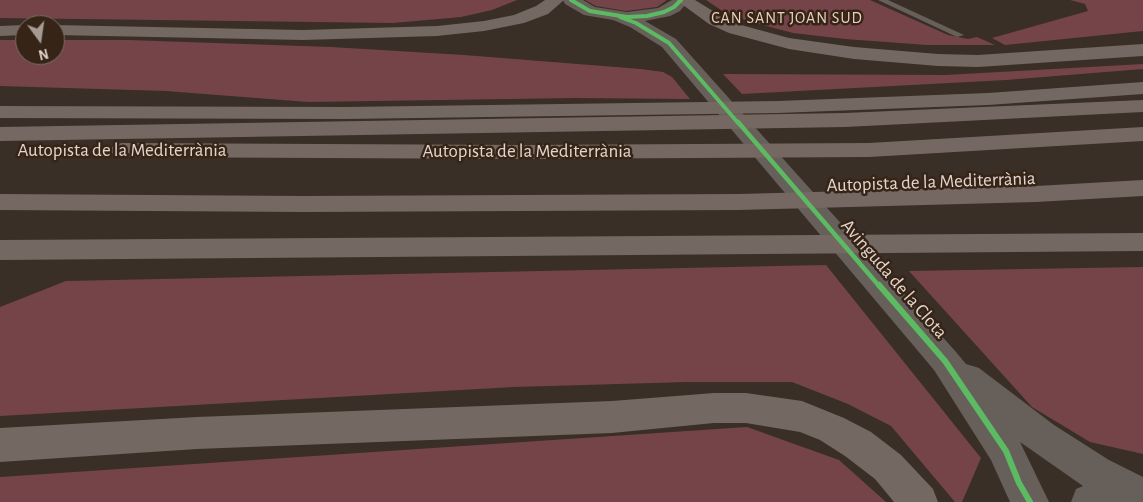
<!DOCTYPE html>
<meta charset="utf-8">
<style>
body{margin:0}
#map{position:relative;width:1143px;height:502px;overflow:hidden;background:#392f27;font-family:"Alegreya Sans",sans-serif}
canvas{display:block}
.north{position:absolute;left:15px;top:15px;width:50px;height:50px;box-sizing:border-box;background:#362417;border:1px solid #7a6b60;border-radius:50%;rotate:166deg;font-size:14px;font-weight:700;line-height:20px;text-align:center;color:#e1d5cd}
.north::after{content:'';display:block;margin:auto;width:18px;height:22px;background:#a69b93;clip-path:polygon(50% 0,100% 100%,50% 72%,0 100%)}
</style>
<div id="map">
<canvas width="1143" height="502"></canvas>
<div class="north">N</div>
</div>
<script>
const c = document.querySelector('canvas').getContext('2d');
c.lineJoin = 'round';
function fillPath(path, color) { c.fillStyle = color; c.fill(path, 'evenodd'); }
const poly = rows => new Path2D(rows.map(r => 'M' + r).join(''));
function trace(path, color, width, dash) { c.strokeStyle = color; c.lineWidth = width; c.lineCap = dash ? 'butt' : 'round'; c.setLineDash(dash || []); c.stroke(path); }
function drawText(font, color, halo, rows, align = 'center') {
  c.font = font + ' "Alegreya Sans",sans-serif'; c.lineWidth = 5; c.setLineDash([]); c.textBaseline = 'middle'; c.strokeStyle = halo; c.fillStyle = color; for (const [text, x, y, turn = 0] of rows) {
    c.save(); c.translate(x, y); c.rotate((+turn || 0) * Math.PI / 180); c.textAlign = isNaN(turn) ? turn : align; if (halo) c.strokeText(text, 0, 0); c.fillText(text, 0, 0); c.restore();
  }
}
fillPath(poly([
 [0,0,517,0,492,10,461,17,393,23,0,18],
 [585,0,667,0,657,7,626,11,596,6],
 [706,0,870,0,948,35,968,39,977,37,995,45,927,45,845,39,793,33,748,21,724,12],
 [1070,0,1143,0,1143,31,1005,45,992,38,1088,11,1085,4],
 [0,40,25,40,25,55,55,55,55,40,128,40,331,47,464,55,641,69,663,72,672,77,690,99,574,98,308,102,166,91,0,86],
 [1143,64,1143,69,1006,80,742,94,723,74,946,75],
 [826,265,981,458,962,502,955,502,891,426,848,404,792,382,687,382,514,387,0,416,0,307,66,281],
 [1143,267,1143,454,1090,442,1032,407,909,271],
 [747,427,839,460,886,502,0,502,0,477]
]), '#754449');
fillPath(poly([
 [878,0,888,0,964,35,957,37,878,0]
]), '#675f59');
fillPath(poly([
 [563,0,583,0,595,7,627,12,658,8,672,0,689,0,680,11,670,16,645,21,676,39,956,352,966,364,979,368,1054,425,1109,460,1143,477,1143,502,1071,502,1076,489,1083,486,1020,442,1049,502,1010,502,991,460,934,370,662,47,630,27,613,20,584,15,565,4,563,0]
]), '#675f59');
fillPath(poly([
 [545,0,564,0,548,14,524,23,484,31,437,36,303,40,55,35,54,25,303,30,437,26,484,21,514,15,536,6,545,0],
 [676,0,695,0,721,16,741,25,789,38,854,47,938,54,978,55,1143,44,1143,56,978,67,938,66,854,59,789,49,729,33,709,24,676,0],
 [25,25,25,35,0,36,0,26,25,25],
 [1143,82,1143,94,988,105,778,113,345,119,0,118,0,106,345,107,778,101,988,93,1143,82],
 [1143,233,1143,251,0,260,0,240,1143,233],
 [714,393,746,393,802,401,844,418,871,432,901,455,933,489,938,502,894,502,875,479,845,456,820,440,800,432,746,423,714,423,612,433,197,449,0,462,0,428,197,417,612,401,714,393]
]), '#746862');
fillPath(poly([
 [1143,100,1143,112,845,127,0,141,0,127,845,113,1143,100],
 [1143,127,1143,141,869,157,522,159,122,157,114,155,110,150,114,145,122,143,522,145,869,143,1143,127],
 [1143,180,1143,196,1036,202,739,210,304,212,0,210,0,194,304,196,739,194,1036,186,1143,180]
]), '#756862');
trace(poly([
 [571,0,590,11,627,17,647,16,664,12,674,7,681,0],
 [620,17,636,23,669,43,739,124]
]), '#5cba63', 4);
trace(poly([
 [738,122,880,287]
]), '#5cba63', 4.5);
trace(poly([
 [879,285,945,361,1006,451,1019,483,1030,502]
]), '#5cba63', 6);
c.letterSpacing = '1px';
drawText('16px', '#e9d1c0', '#362417', [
 ["CAN SANT JOAN SUD",787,18]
]);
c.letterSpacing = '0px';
drawText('19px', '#e1d5cd', '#362417', [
 ["Autopista de la Mediterrània",122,150],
 ["Autopista de la Mediterrània",527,151],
 ["Autopista de la Mediterrània",931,182,-2],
 ["Avinguda de la Clota",894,279,49]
]);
</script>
